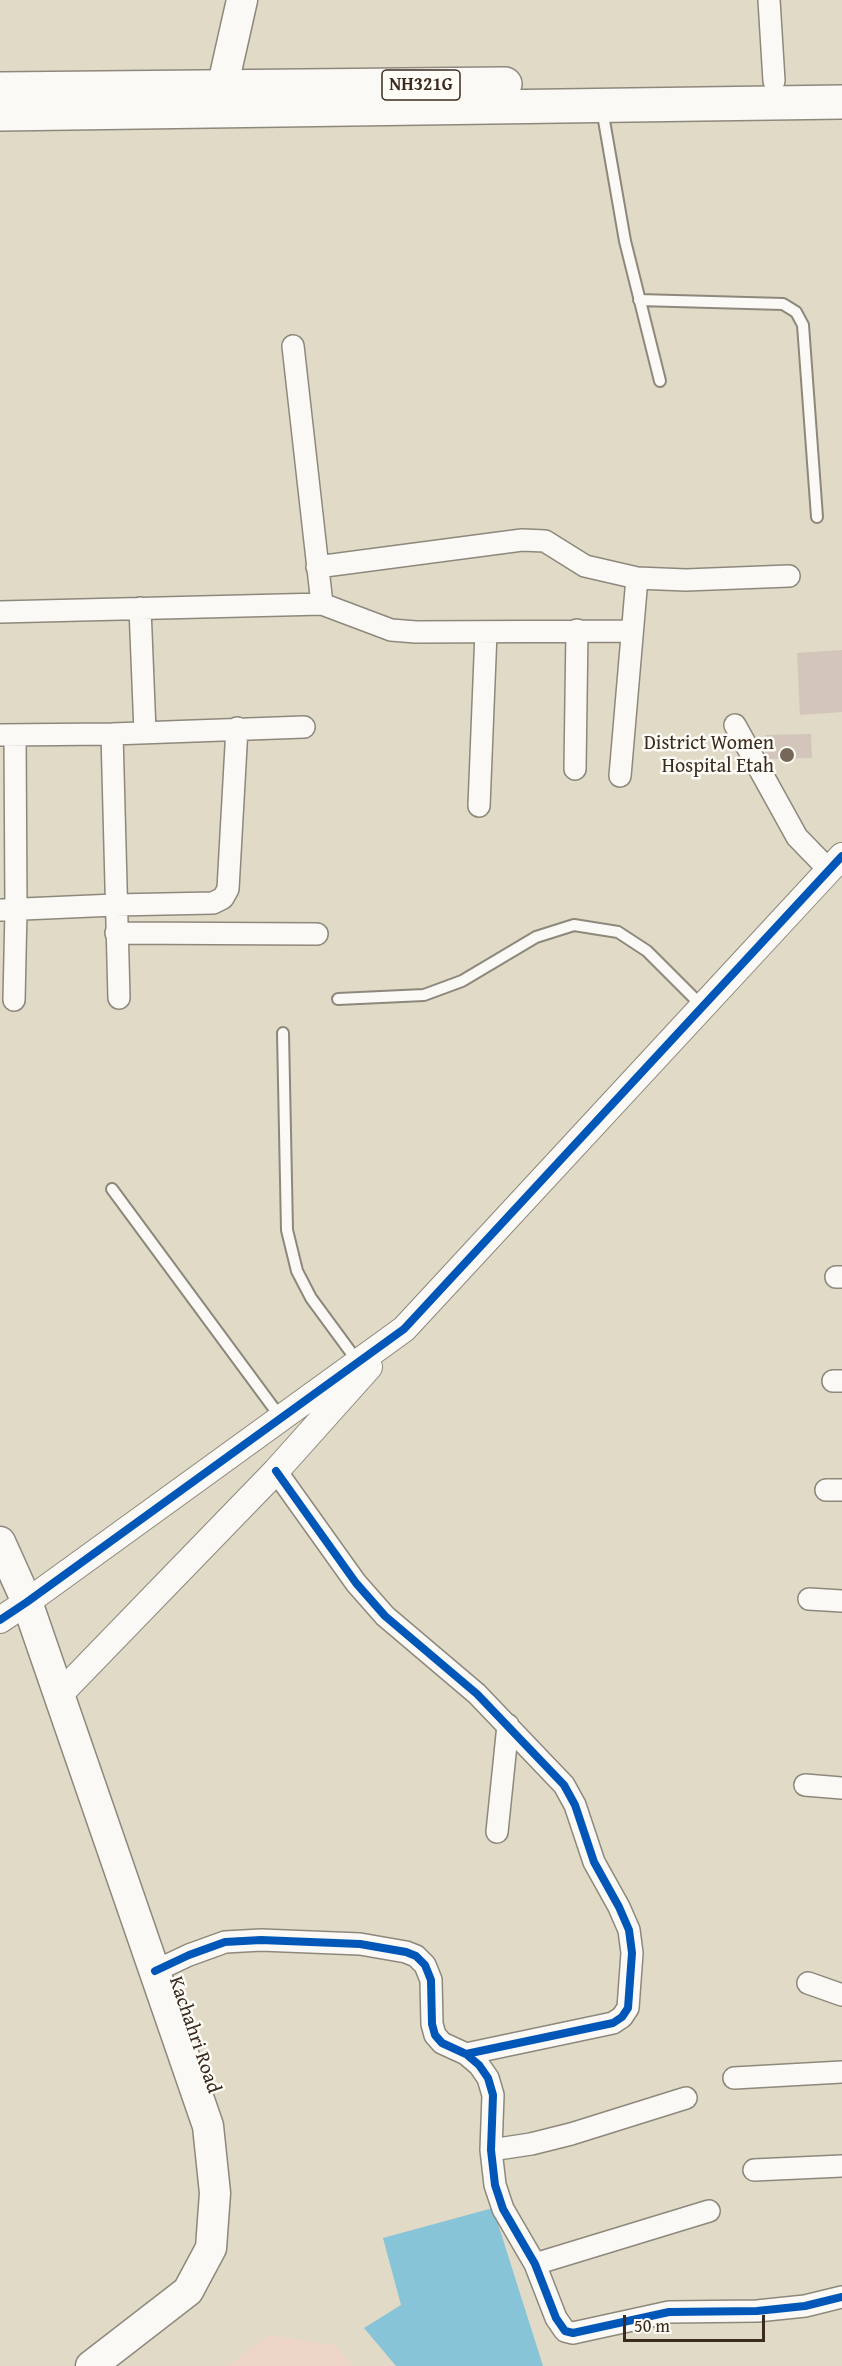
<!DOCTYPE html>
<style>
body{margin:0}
#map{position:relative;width:842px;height:2366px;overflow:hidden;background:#e0dac6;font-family:"Gentium Book Plus",serif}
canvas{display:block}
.scale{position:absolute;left:623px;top:2315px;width:142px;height:27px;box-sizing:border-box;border:3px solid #3b2a1e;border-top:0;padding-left:8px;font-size:18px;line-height:21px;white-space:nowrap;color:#3b2a1e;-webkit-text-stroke:4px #fdfcf7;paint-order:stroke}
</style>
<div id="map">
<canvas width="842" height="2366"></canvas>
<div class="scale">50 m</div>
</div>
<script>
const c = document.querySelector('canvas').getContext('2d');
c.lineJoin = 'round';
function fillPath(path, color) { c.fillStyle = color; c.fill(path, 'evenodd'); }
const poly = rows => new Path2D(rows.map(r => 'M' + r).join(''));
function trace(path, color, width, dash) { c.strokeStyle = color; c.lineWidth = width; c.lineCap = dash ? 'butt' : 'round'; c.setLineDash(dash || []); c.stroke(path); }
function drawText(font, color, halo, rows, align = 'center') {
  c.font = font + ' "Gentium Book Plus",serif'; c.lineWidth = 5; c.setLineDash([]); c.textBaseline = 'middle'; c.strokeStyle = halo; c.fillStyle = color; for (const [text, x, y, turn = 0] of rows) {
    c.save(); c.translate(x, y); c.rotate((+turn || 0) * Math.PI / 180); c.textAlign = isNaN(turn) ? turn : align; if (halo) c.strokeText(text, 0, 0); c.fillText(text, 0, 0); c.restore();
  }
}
fillPath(poly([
 [269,2335,335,2345,353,2366,227,2366]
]), '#edd5c7');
fillPath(poly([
 [493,2208,543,2366,396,2366,364,2328,401,2305,383,2238]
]), '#87c4d7');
fillPath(poly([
 [842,650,842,712,800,715,797,653],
 [811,734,812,758,768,759,765,753,765,735]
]), '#d3c5b9');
const service = poly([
 [602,109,625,241,660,381],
 [639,300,783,304,796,312,803,325,817,517],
 [338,999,424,995,462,981,536,937,574,925,618,932,647,951,702,1006],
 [283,1033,287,1230,297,1271,311,1298,358,1362],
 [112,1189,281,1418]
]);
const minor = poly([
 [769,0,774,81],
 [293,346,322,604],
 [317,567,522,540,545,541,585,566,637,578,686,580,789,576],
 [140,608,145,732],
 [0,612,322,604,391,630,416,632,632,631],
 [735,725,797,837,829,870],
 [112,734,119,998],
 [0,735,112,734,304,727],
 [575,769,577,630],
 [620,776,637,578],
 [479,806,486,632],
 [0,910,115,905,213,903,223,898,228,889,237,728],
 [116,933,317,934],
 [14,1000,16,910,15,735],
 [836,1277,842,1277],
 [833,1381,842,1381],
 [276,1471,356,1583,385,1616,477,1694,564,1785,575,1805,594,1862,619,1907,629,1930,632,1953,628,2008,622,2017,613,2023,466,2054],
 [826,1490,842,1490],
 [809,1599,842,1601],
 [805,1785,842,1788],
 [497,1832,508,1725],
 [155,1971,189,1955,225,1942,261,1940,360,1944,406,1952,416,1956,425,1965,431,1980,432,2024,435,2035,442,2043,466,2054,479,2065,488,2078,493,2095,491,2150,495,2185,503,2209,535,2264,556,2318,565,2331,573,2333,669,2312,757,2311,805,2306,842,2297],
 [808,1983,842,1995],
 [734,2078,842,2072],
 [491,2150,531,2144,571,2134,686,2098],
 [754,2170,842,2166],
 [535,2264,709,2211]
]);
const tertiary = poly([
 [0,1620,27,1602,404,1329,842,856],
 [59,1695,276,1471,369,1367]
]);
const secondary = poly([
 [217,111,242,0],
 [0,1542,27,1602,208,2126,215,2193,211,2248,188,2291,91,2366]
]);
const trunk = poly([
 [0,89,505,84],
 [0,114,842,102]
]);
trace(service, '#8e887c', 14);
trace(minor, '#8e887c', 24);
trace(tertiary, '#8e887c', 28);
trace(secondary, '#8e887c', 33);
trace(trunk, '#8e887c', 36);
trace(service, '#faf9f6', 10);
trace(minor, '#faf9f6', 21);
trace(tertiary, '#faf9f6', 26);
trace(secondary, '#faf9f6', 30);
trace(trunk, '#faf9f6', 33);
trace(poly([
 [276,1471,356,1583,385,1616,477,1694,564,1785,575,1805,594,1862,619,1907,629,1930,632,1953,628,2008,622,2017,613,2023,466,2054],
 [0,1620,27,1602,404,1329,842,856],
 [155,1971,189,1955,225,1942,261,1940,360,1944,406,1952,416,1956,425,1965,431,1980,432,2024,435,2035,442,2043,466,2054,479,2065,488,2078,493,2095,491,2150,495,2185,503,2209,535,2264,556,2318,565,2331,573,2333,669,2312,757,2311,805,2306,842,2297]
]), '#0057b8', 8);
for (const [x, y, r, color] of [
 [787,755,8,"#756859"]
]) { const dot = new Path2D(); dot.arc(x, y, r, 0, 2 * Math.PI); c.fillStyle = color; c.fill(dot); trace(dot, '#fdfcf7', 2); }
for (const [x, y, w] of [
 [421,85,78]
]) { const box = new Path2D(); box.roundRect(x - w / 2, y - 15, w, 30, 4.5); c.fillStyle = '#fdfcf7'; c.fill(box); trace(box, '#3b2a1e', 1.5); }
drawText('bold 18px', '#3b2a1e', null, [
 ["NH321G",421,85]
]);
drawText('20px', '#3b2a1e', '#fdfcf7', [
 ["District Women",774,744],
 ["Hospital Etah",774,767]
], 'right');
drawText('20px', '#3b2a1e', '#fdfcf7', [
 ["Kachahri Road",194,2035,71]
]);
</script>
